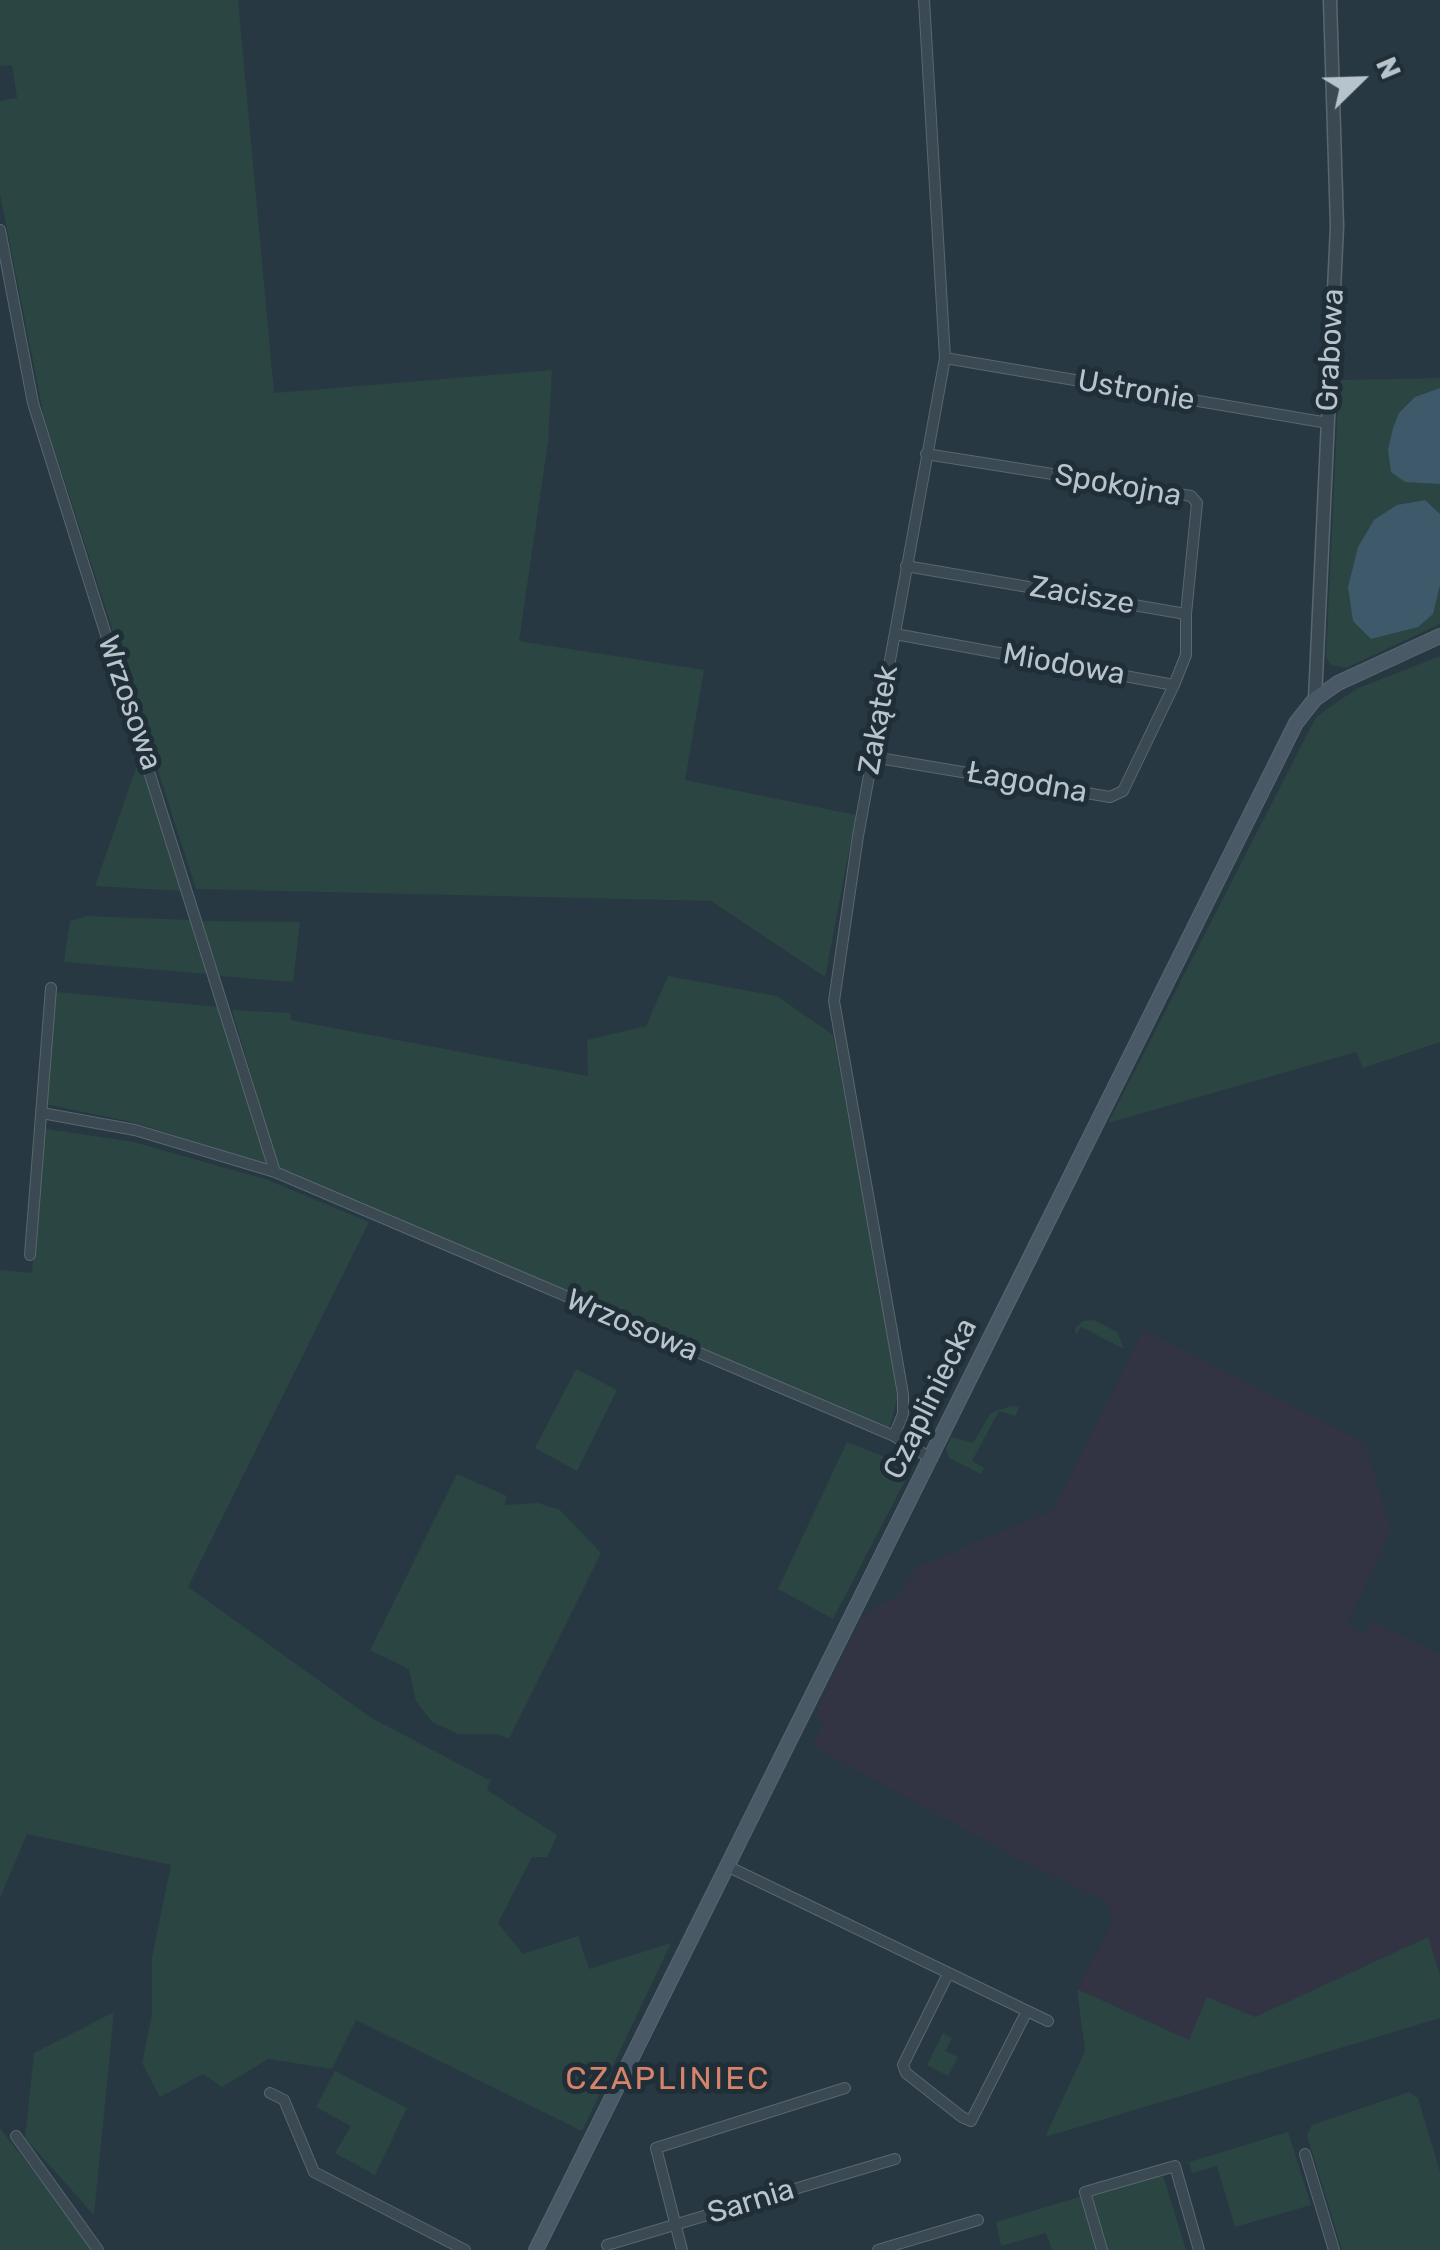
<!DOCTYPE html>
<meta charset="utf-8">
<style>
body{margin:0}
#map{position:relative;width:1440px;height:2250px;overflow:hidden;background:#273842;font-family:Rubik,sans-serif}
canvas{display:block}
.north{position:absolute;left:1310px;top:30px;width:100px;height:100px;-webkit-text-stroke:8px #202e37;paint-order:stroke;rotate:67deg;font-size:28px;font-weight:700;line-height:40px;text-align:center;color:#b8c4cc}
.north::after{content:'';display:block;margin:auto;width:35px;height:45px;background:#b8c4cc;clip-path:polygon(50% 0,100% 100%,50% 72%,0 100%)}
</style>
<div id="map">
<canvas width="1440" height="2250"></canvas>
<div class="north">N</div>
</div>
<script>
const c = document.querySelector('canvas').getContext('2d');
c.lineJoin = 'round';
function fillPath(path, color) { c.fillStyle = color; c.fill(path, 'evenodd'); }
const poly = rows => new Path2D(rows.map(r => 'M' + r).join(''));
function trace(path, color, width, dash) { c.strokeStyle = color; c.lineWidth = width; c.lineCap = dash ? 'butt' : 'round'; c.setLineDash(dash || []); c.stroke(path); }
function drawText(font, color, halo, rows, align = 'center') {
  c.font = font + ' Rubik,sans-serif'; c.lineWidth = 10; c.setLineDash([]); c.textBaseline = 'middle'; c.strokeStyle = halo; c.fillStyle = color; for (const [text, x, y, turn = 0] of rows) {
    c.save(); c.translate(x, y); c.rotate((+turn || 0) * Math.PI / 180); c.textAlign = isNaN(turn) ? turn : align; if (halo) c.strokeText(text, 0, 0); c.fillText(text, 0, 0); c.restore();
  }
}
fillPath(poly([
 [1144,1330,1365,1443,1391,1531,1346,1625,1366,1634,1372,1621,1440,1654,1440,1975,1427,1937,1255,2017,1190,2040,1077,1989,1113,1921,1107,1902,1015,1857,811,1745,824,1724,818,1719,818,1705,863,1615,900,1594,917,1567,1053,1510]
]), '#333443');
fillPath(poly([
 [0,0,238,0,274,393,552,370,548,442,519,641,704,670,685,780,856,815,825,977,711,901,196,889,44,417,0,194,0,101,17,98,12,65,0,66],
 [1440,378,1440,624,1346,668,1331,665,1326,657,1339,380],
 [1440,656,1440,1042,1363,1068,1356,1052,1108,1123,1316,717,1356,689],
 [147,766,182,891,95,886,136,768],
 [87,916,191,920,208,974,64,962,70,921],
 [201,921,300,922,293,982,220,976],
 [668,976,777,996,833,1035,899,1392,889,1430,279,1169,232,1010,290,1013,291,1020,588,1076,587,1040,646,1026],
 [56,992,219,1007,268,1165,136,1123,45,1104],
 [40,1128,134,1142,268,1180,369,1222,188,1587,370,1717,489,1780,492,1777,487,1790,557,1835,547,1857,532,1857,498,1923,523,1954,578,1936,589,1969,671,1943,582,2131,356,2020,332,2069,268,2059,222,2087,203,2074,160,2097,142,2063,152,2014,152,1957,171,1865,27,1834,0,1898,0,1270,32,1273],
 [1083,1321,1094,1320,1117,1332,1124,1349,1081,1327,1076,1335,1075,1328],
 [576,1369,617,1390,577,1471,535,1448],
 [1012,1406,1019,1407,1015,1416,999,1411,972,1461,984,1468,981,1474,949,1458,946,1449,951,1437,973,1443,990,1414,995,1411],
 [847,1442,900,1463,906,1479,833,1619,778,1589],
 [457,1474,507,1496,504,1505,538,1503,560,1510,601,1553,509,1739,498,1734,458,1734,432,1722,416,1701,409,1669,370,1650],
 [1428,1937,1440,1975,1440,2018,1045,2137,1085,2051,1077,1989,1189,2040,1207,1997,1255,2017],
 [114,2012,94,2215,25,2138,34,2053],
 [943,2033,952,2038,945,2051,958,2057,948,2076,927,2065],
 [335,2071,407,2108,375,2175,335,2153,351,2126,316,2107],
 [1409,2092,1418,2098,1440,2172,1440,2250,1342,2250,1307,2135,1312,2125],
 [0,2128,88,2241,90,2250,0,2250],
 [1288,2132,1311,2205,1235,2227,1217,2166,1192,2173,1189,2162],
 [1162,2172,1186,2250,1052,2250,1046,2233,1001,2246,996,2222]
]), '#2a4542');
fillPath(poly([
 [1440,388,1440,484,1405,482,1391,472,1388,450,1393,428,1399,413,1415,397],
 [1425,500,1440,514,1440,585,1433,614,1418,627,1371,639,1353,621,1348,587,1358,547,1374,520,1397,505]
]), '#3d596a');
const minor = poly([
 [0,230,33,403,275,1172],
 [945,358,1328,423],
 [926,454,1191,496,1197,503,1186,614],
 [906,566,1186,614,1186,655,1174,685],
 [873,757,1110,797,1123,791,1174,685,895,634],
 [42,1113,135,1130,275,1172,894,1436,932,1459],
 [30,1255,51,988],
 [894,1436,903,1414,903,1394,834,1001,858,836,945,358,924,0],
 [729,1867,1048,2021],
 [948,1974,903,2065,906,2073,962,2117,971,2121,1027,2011],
 [270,2093,284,2100,314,2172,465,2250],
 [16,2136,98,2250],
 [1305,2154,1334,2250],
 [607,2245,895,2159],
 [682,2250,656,2148,845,2088],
 [878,2250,978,2220],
 [1102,2250,1085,2192,1175,2166,1199,2250]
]);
const tertiary = poly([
 [1315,699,1337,226,1330,0]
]);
const secondary = poly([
 [536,2250,1296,723,1315,699,1338,683,1440,636]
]);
trace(minor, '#59676f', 12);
trace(tertiary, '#59676f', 15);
trace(secondary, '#59676f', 16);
trace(minor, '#3b4952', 10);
trace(tertiary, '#3b4952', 12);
trace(secondary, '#495965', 14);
drawText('30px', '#b8c4cc', '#202e37', [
 ["Grabowa",1331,350,-87],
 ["Ustronie",1136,391,10],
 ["Spokojna",1118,486,10],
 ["Zacisze",1082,596,10],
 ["Miodowa",1064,665,10],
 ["Wrzosowa",129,703,71],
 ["Zakątek",879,720,-80],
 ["Łagodna",1027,783,10],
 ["Wrzosowa",632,1326,23],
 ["Czapliniecka",931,1399,-64],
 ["Sarnia",751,2202,-17]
]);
c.letterSpacing = '2.5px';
drawText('32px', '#d5836a', '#202e37', [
 ["CZAPLINIEC",668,2080]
]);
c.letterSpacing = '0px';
</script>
